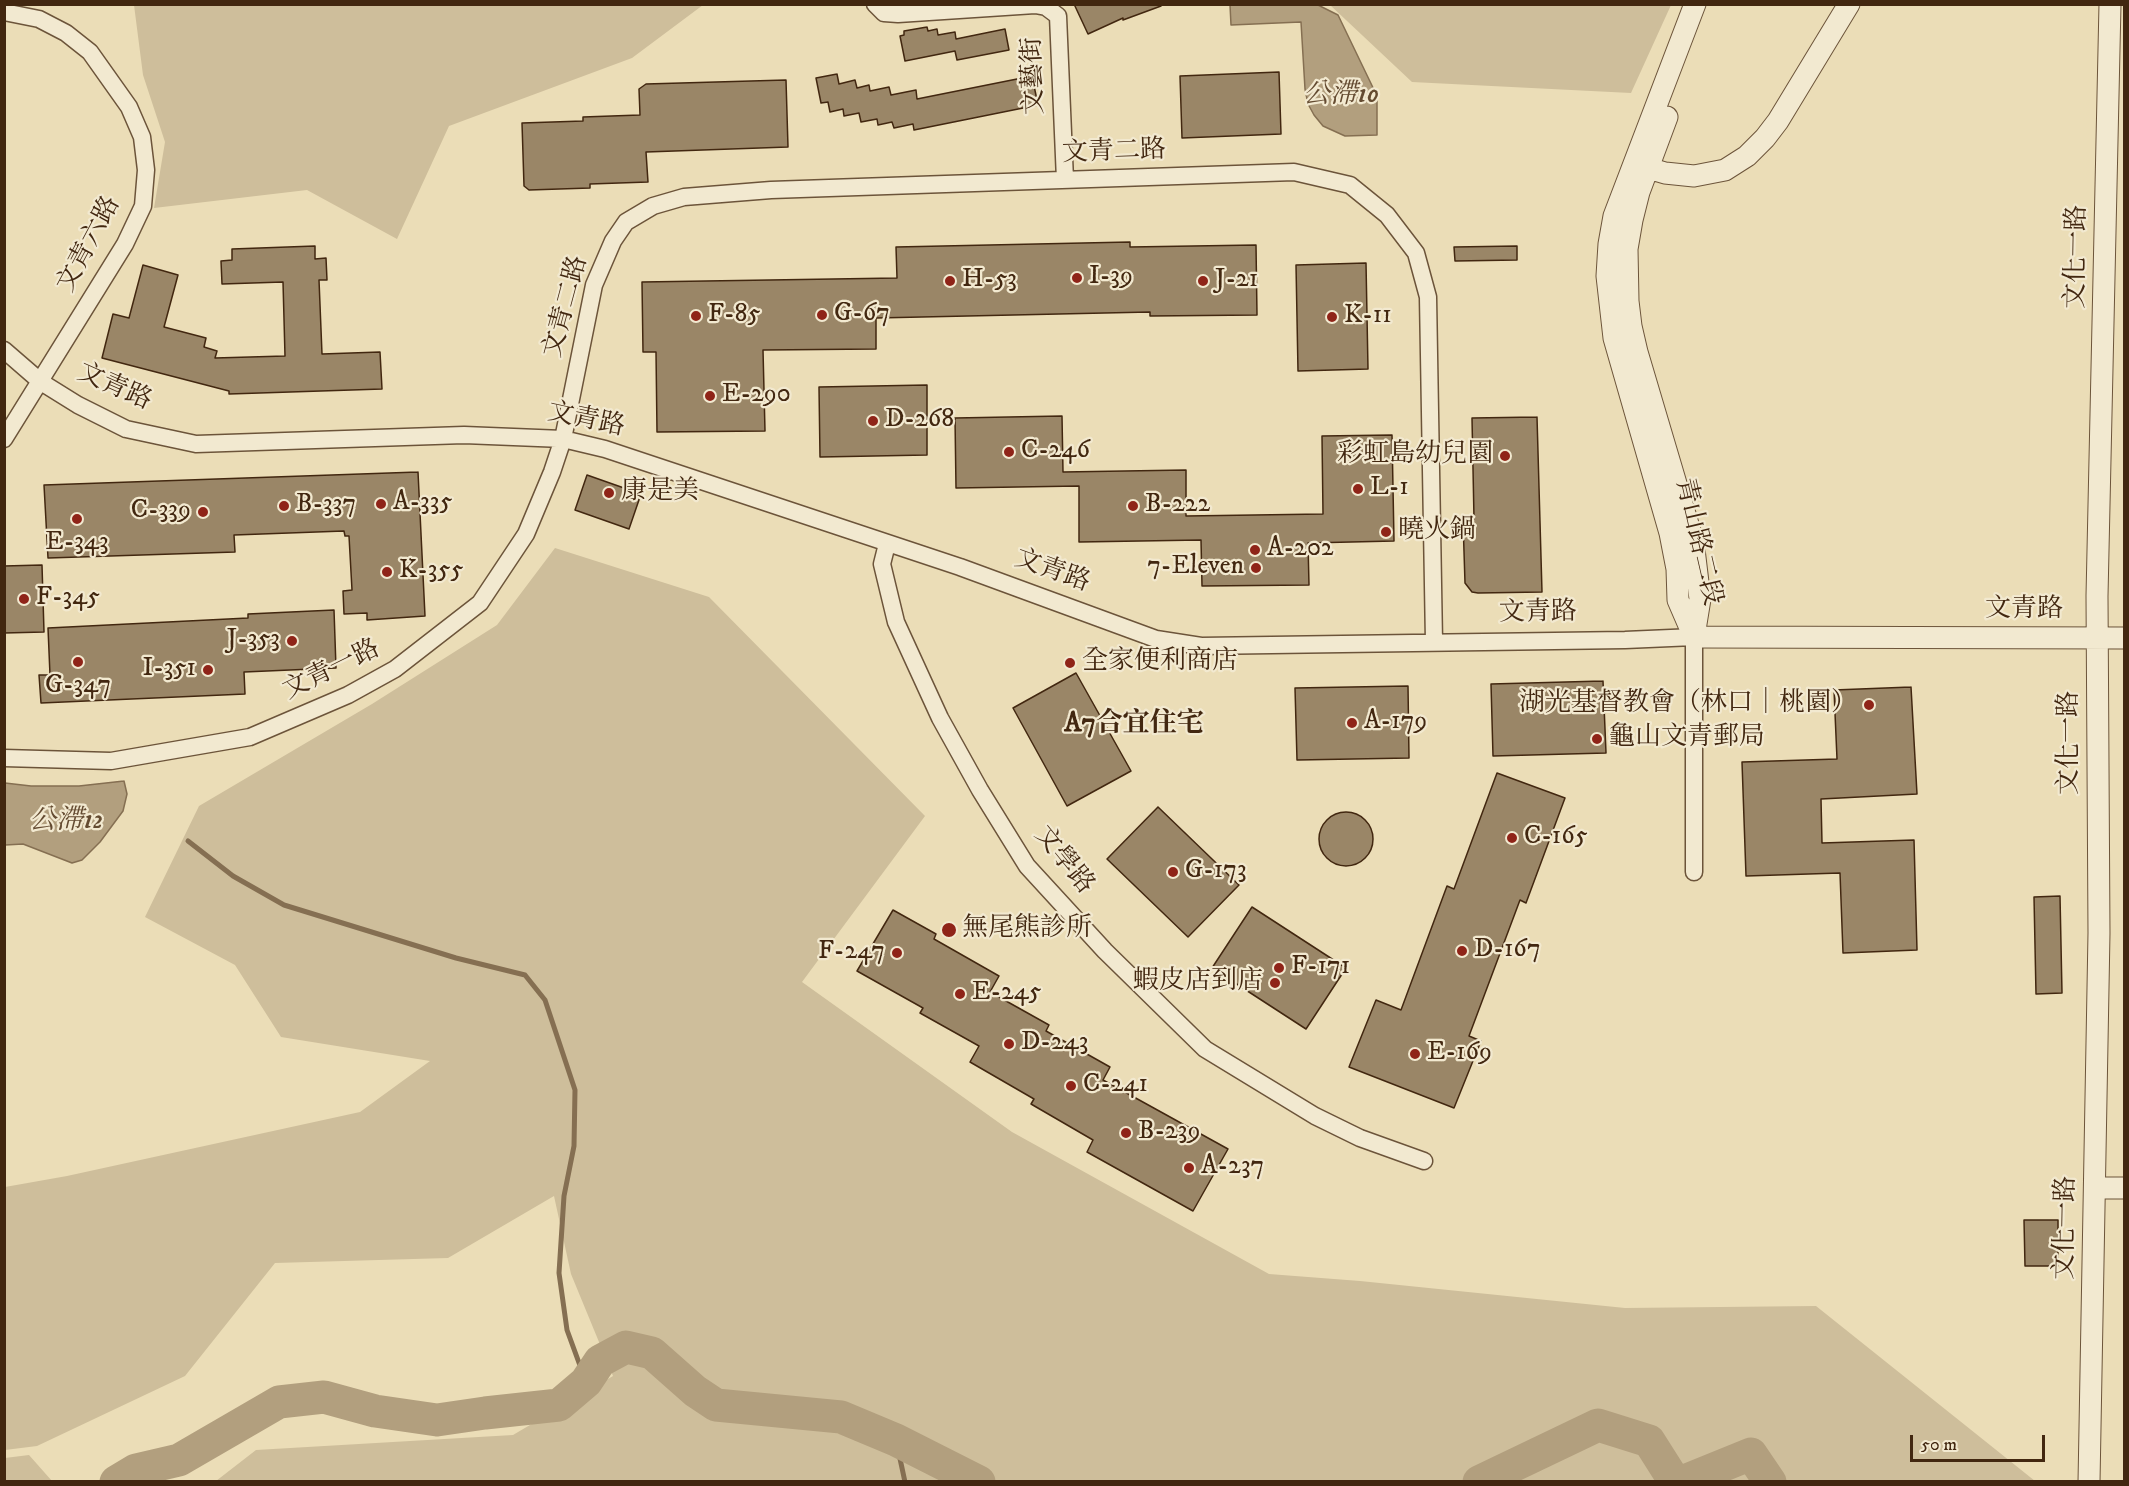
<!DOCTYPE html>
<meta charset="utf-8">
<style>
body{margin:0}
#map{position:relative;width:2129px;height:1486px;overflow:hidden;background:#ebddb7;font-family:"IM FELL DW Pica",serif}
canvas{display:block}
.frame{position:absolute;inset:0;border:6px solid #422710;pointer-events:none}
.scale{position:absolute;left:1910px;top:1435px;width:135px;height:27px;box-sizing:border-box;border:3px solid #422710;border-top:0;padding-left:8px;font-size:18px;line-height:21px;white-space:nowrap;color:#422710;-webkit-text-stroke:4px #f2e9d0;paint-order:stroke}
</style>
<div id="map">
<canvas width="2129" height="1486"></canvas>
<div class="frame"></div>
<div class="scale">50 m</div>
</div>
<script>
const c = document.querySelector('canvas').getContext('2d');
c.lineJoin = 'round';
function fillPath(path, color) { c.fillStyle = color; c.fill(path, 'evenodd'); }
const poly = rows => new Path2D(rows.map(r => 'M' + r).join(''));
function trace(path, color, width, dash) { c.strokeStyle = color; c.lineWidth = width; c.lineCap = dash ? 'butt' : 'round'; c.setLineDash(dash || []); c.stroke(path); }
function drawText(font, color, halo, rows, align = 'center') {
  c.font = font + ' "IM FELL DW Pica","Noto Serif TC",serif'; c.lineWidth = 4.5; c.setLineDash([]); c.textBaseline = 'middle'; c.strokeStyle = halo; c.fillStyle = color; for (const [text, x, y, turn = 0] of rows) {
    c.save(); c.translate(x, y); c.rotate((+turn || 0) * Math.PI / 180); c.textAlign = isNaN(turn) ? turn : align; if (halo) c.strokeText(text, 0, 0); c.fillText(text, 0, 0); c.restore();
  }
}
fillPath(poly([
 [134,5,134,4,703,5,632,58,449,126,397,239,307,190,154,208,165,142,143,75],
 [1330,5,1671,5,1631,93,1412,82],
 [555,548,709,597,925,816,802,982,1012,1132,1269,1274,1360,1281,1625,1308,1816,1306,2035,1481,216,1481,256,1450,513,1435,613,1376,571,1274,554,1196,448,1258,275,1263,185,1376,37,1446,5,1450,5,1187,67,1176,360,1112,430,1061,281,1037,235,965,145,917,199,806,372,704,497,625],
 [29,1455,52,1481,5,1481,5,1458]
]), '#cebe9b');
const water = poly([
 [1230,5,1318,5,1338,15,1377,96,1377,135,1345,136,1323,126,1314,115,1308,104,1305,89,1301,22,1231,25,1230,5],
 [124,781,127,794,123,811,100,842,82,860,72,863,23,844,5,845,5,783,31,786,79,786,124,781]
]);
fillPath(water, '#b29f7e');
trace(water, '#856f52', 1.5);
trace(poly([
 [188,841,233,876,284,905,456,958,525,975,545,1000,575,1090,574,1146,564,1196,559,1273,567,1330,586,1382],
 [896,1440,905,1482]
]), '#856f52', 5);
trace(poly([
 [116,1482,136,1470,179,1460,279,1402,324,1397,375,1411,437,1420,485,1413,559,1405,586,1382,600,1361,626,1347,652,1353,695,1391,716,1405,841,1417,896,1440,979,1482],
 [1479,1482,1598,1425,1649,1441,1675,1482],
 [1682,1482,1751,1454,1770,1482]
]), '#b29f7e', 33);
const building = poly([
 [1074,4,1161,4,1161,6,1123,20,1123,18,1088,34,1074,4],
 [927,27,928,31,937,29,938,35,955,32,956,39,1005,29,1009,50,957,60,955,51,905,61,900,36,904,35,904,31,927,27],
 [1279,72,1281,134,1182,138,1180,76,1279,72],
 [837,74,839,84,855,80,857,88,869,85,870,91,889,87,891,95,916,90,917,99,1032,76,1038,105,914,130,913,124,894,128,892,122,878,125,877,119,861,122,859,113,844,116,843,109,830,112,828,102,821,103,816,78,837,74],
 [786,80,788,147,646,152,648,182,590,184,590,188,529,190,524,186,522,123,583,121,583,117,640,115,639,89,646,84,786,80],
 [1130,242,1130,247,1256,245,1257,315,1150,316,1150,312,876,318,876,349,763,350,765,431,657,432,656,352,643,352,642,282,897,278,896,247,1130,242],
 [315,246,315,259,326,258,327,280,319,280,322,354,380,352,382,389,229,394,229,391,102,358,113,314,129,318,143,265,178,275,164,327,206,338,204,347,217,351,215,358,285,356,283,282,222,284,221,261,232,260,232,249,315,246],
 [1517,246,1517,260,1455,261,1454,247,1517,246],
 [1366,263,1368,369,1298,371,1296,265,1366,263],
 [927,385,927,455,820,457,819,387,927,385],
 [1062,416,1063,472,1186,470,1186,516,1323,514,1322,436,1392,435,1394,541,1308,543,1309,585,1202,586,1201,540,1079,542,1079,486,956,488,955,418,1062,416],
 [1537,417,1542,592,1478,593,1472,592,1465,583,1463,520,1474,519,1472,418,1537,417],
 [418,472,425,616,367,620,367,613,344,614,343,591,352,590,349,536,345,536,344,531,234,535,235,552,48,558,44,485,418,472],
 [587,475,641,494,629,529,575,510,587,475],
 [42,565,44,632,4,633,4,566,42,565],
 [334,610,336,668,244,672,245,694,41,703,39,675,50,675,48,628,248,618,248,614,334,610],
 [1076,673,1131,771,1067,806,1013,708,1076,673],
 [1603,681,1606,753,1493,756,1491,684,1603,681],
 [1408,686,1409,758,1297,760,1295,688,1408,686],
 [1911,687,1917,794,1821,799,1822,843,1914,840,1917,950,1843,953,1840,873,1746,876,1742,762,1837,759,1834,690,1911,687],
 [1497,773,1565,798,1526,903,1520,900,1469,1036,1481,1041,1454,1108,1349,1067,1376,1000,1401,1010,1447,886,1454,889,1497,773],
 [1158,807,1239,885,1188,937,1107,859,1158,807],
 '1319 839a27 27 0 1 1 54 0a27 27 0 1 1-54 0Z',
 [2060,896,2062,993,2036,994,2034,897,2060,896],
 [1252,907,1346,968,1306,1029,1212,968,1252,907],
 [893,910,936,934,934,939,999,976,990,992,1049,1025,1046,1031,1110,1067,1103,1080,1228,1149,1193,1211,1087,1152,1093,1140,1031,1104,1034,1099,970,1062,979,1046,920,1013,923,1008,857,971,893,910],
 [2024,1220,2058,1220,2058,1266,2025,1266,2024,1220]
]);
fillPath(building, '#9a8667');
trace(building, '#422710', 1.5);
const minor = poly([
 [875,4,884,13,898,14,1035,5,1046,7,1058,16,1065,180],
 [4,12,39,19,66,33,90,52,129,107,142,137,146,170,143,206,125,244,4,439],
 [4,350,41,382,78,405,126,429,196,444,464,435,563,439,605,449,960,567,1156,639,1201,646,1625,640,1694,637,1694,872],
 [887,544,882,564,896,622,940,718,980,790,1027,866,1105,951,1205,1049,1315,1116,1360,1138,1424,1161],
 [4,758,111,761,250,737,348,695,395,669,480,603,526,534,552,472,563,439,594,285,613,241,626,222,653,206,684,197,771,190,1294,172,1350,185,1387,215,1416,253,1428,297,1434,642]
]);
const tertiary = poly([
 [1667,117,1639,192,1632,220,1627,249,1628,301,1631,326,1637,352,1693,541,1700,599,1694,636],
 [1640,159,1648,168,1665,173,1694,176,1725,170,1747,156,1765,138,1778,121,1849,4],
 [1694,637,1678,600,1677,569,1670,533,1614,338,1607,276,1609,244,1614,216,1695,4],
 [1694,637,2124,638],
 [2095,1188,2124,1188],
 [2089,1482,2099,933,2097,596,2110,4]
]);
trace(minor, '#6c543a', 19);
trace(tertiary, '#6c543a', 23);
trace(minor, '#f2e9d0', 16);
trace(tertiary, '#f2e9d0', 21);
for (const [x, y, r, color] of [
 [1077,278,6,"#8f2418"],
 [950,281,6,"#8f2418"],
 [1203,281,6,"#8f2418"],
 [822,315,6,"#8f2418"],
 [696,316,6,"#8f2418"],
 [1332,317,6,"#8f2418"],
 [710,396,6,"#8f2418"],
 [873,421,6,"#8f2418"],
 [1009,452,6,"#8f2418"],
 [1505,456,6,"#8f2418"],
 [1358,489,6,"#8f2418"],
 [609,493,6,"#8f2418"],
 [381,504,6,"#8f2418"],
 [284,506,6,"#8f2418"],
 [1133,506,6,"#8f2418"],
 [203,512,6,"#8f2418"],
 [77,519,6,"#8f2418"],
 [1386,532,6,"#8f2418"],
 [1255,550,6,"#8f2418"],
 [1256,568,6,"#8f2418"],
 [387,572,6,"#8f2418"],
 [24,599,6,"#8f2418"],
 [292,641,6,"#8f2418"],
 [78,662,6,"#8f2418"],
 [1070,663,6,"#8f2418"],
 [208,670,6,"#8f2418"],
 [1869,705,6,"#8f2418"],
 [1352,723,6,"#8f2418"],
 [1597,739,6,"#8f2418"],
 [1512,838,6,"#8f2418"],
 [1173,872,6,"#8f2418"],
 [949,930,8,"#8f2418"],
 [1462,951,6,"#8f2418"],
 [897,953,6,"#8f2418"],
 [1279,968,6,"#8f2418"],
 [1275,983,6,"#8f2418"],
 [960,994,6,"#8f2418"],
 [1009,1044,6,"#8f2418"],
 [1415,1054,6,"#8f2418"],
 [1071,1086,6,"#8f2418"],
 [1126,1133,6,"#8f2418"],
 [1189,1168,6,"#8f2418"]
]) { const dot = new Path2D(); dot.arc(x, y, r, 0, 2 * Math.PI); c.fillStyle = color; c.fill(dot); trace(dot, '#f2e9d0', 2); }
drawText('26px', '#422710', '#f2e9d0', [
 ["文藝街",1035,76,-92],
 ["文青二路",1114,153,-2],
 ["文青六路",90,245,-62],
 ["文化一路",2078,257,-89],
 ["文青二路",567,307,-75],
 ["文青路",114,388,24],
 ["文青路",586,421,12],
 ["青山路二段",1697,542,77],
 ["文青路",1052,572,20],
 ["文青路",2024,611],
 ["文青路",1538,614,-1],
 ["文青一路",332,671,-26],
 ["文化一路",2071,743,-90],
 ["文學路",1063,861,51],
 ["文化一路",2067,1228,-89]
]);
drawText('26px', '#422710', '#f2e9d0', [
 ["I-39",1089,278],
 ["H-53",962,281],
 ["J-21",1215,281],
 ["G-67",834,315],
 ["F-85",708,316],
 ["K-11",1344,317],
 ["E-290",722,396],
 ["D-268",885,421],
 ["C-246",1021,452],
 ["彩虹島幼兒園",1493,456,"right"],
 ["L-1",1370,489],
 ["康是美",621,493],
 ["A-335",393,504],
 ["B-337",296,506],
 ["B-222",1145,506],
 ["C-339",191,512,"right"],
 ["曉火鍋",1398,532],
 ["E-343",77,544,"center"],
 ["A-202",1267,550],
 ["7-Eleven",1244,568,"right"],
 ["K-355",399,572],
 ["F-345",36,599],
 ["J-353",280,641,"right"],
 ["全家便利商店",1082,663],
 ["I-351",196,670,"right"],
 ["G-347",78,687,"center"],
 ["湖光基督教會（林口｜桃園）",1857,705,"right"],
 ["A-179",1364,723],
 ["龜山文青郵局",1609,739],
 ["C-165",1524,838],
 ["G-173",1185,872],
 ["無尾熊診所",962,930],
 ["D-167",1474,951],
 ["F-247",885,953,"right"],
 ["F-171",1291,968],
 ["蝦皮店到店",1263,983,"right"],
 ["E-245",972,994],
 ["D-243",1021,1044],
 ["E-169",1427,1054],
 ["C-241",1083,1086],
 ["B-239",1138,1133],
 ["A-237",1201,1168]
], 'left');
drawText('italic 27px', '#644b31', '#f2e9d0', [
 ["公滯10",1341,96],
 ["公滯12",66,822]
]);
drawText('bold 27px', '#422710', '#f2e9d0', [
 ["A7合宜住宅",1134,725]
]);
</script>
